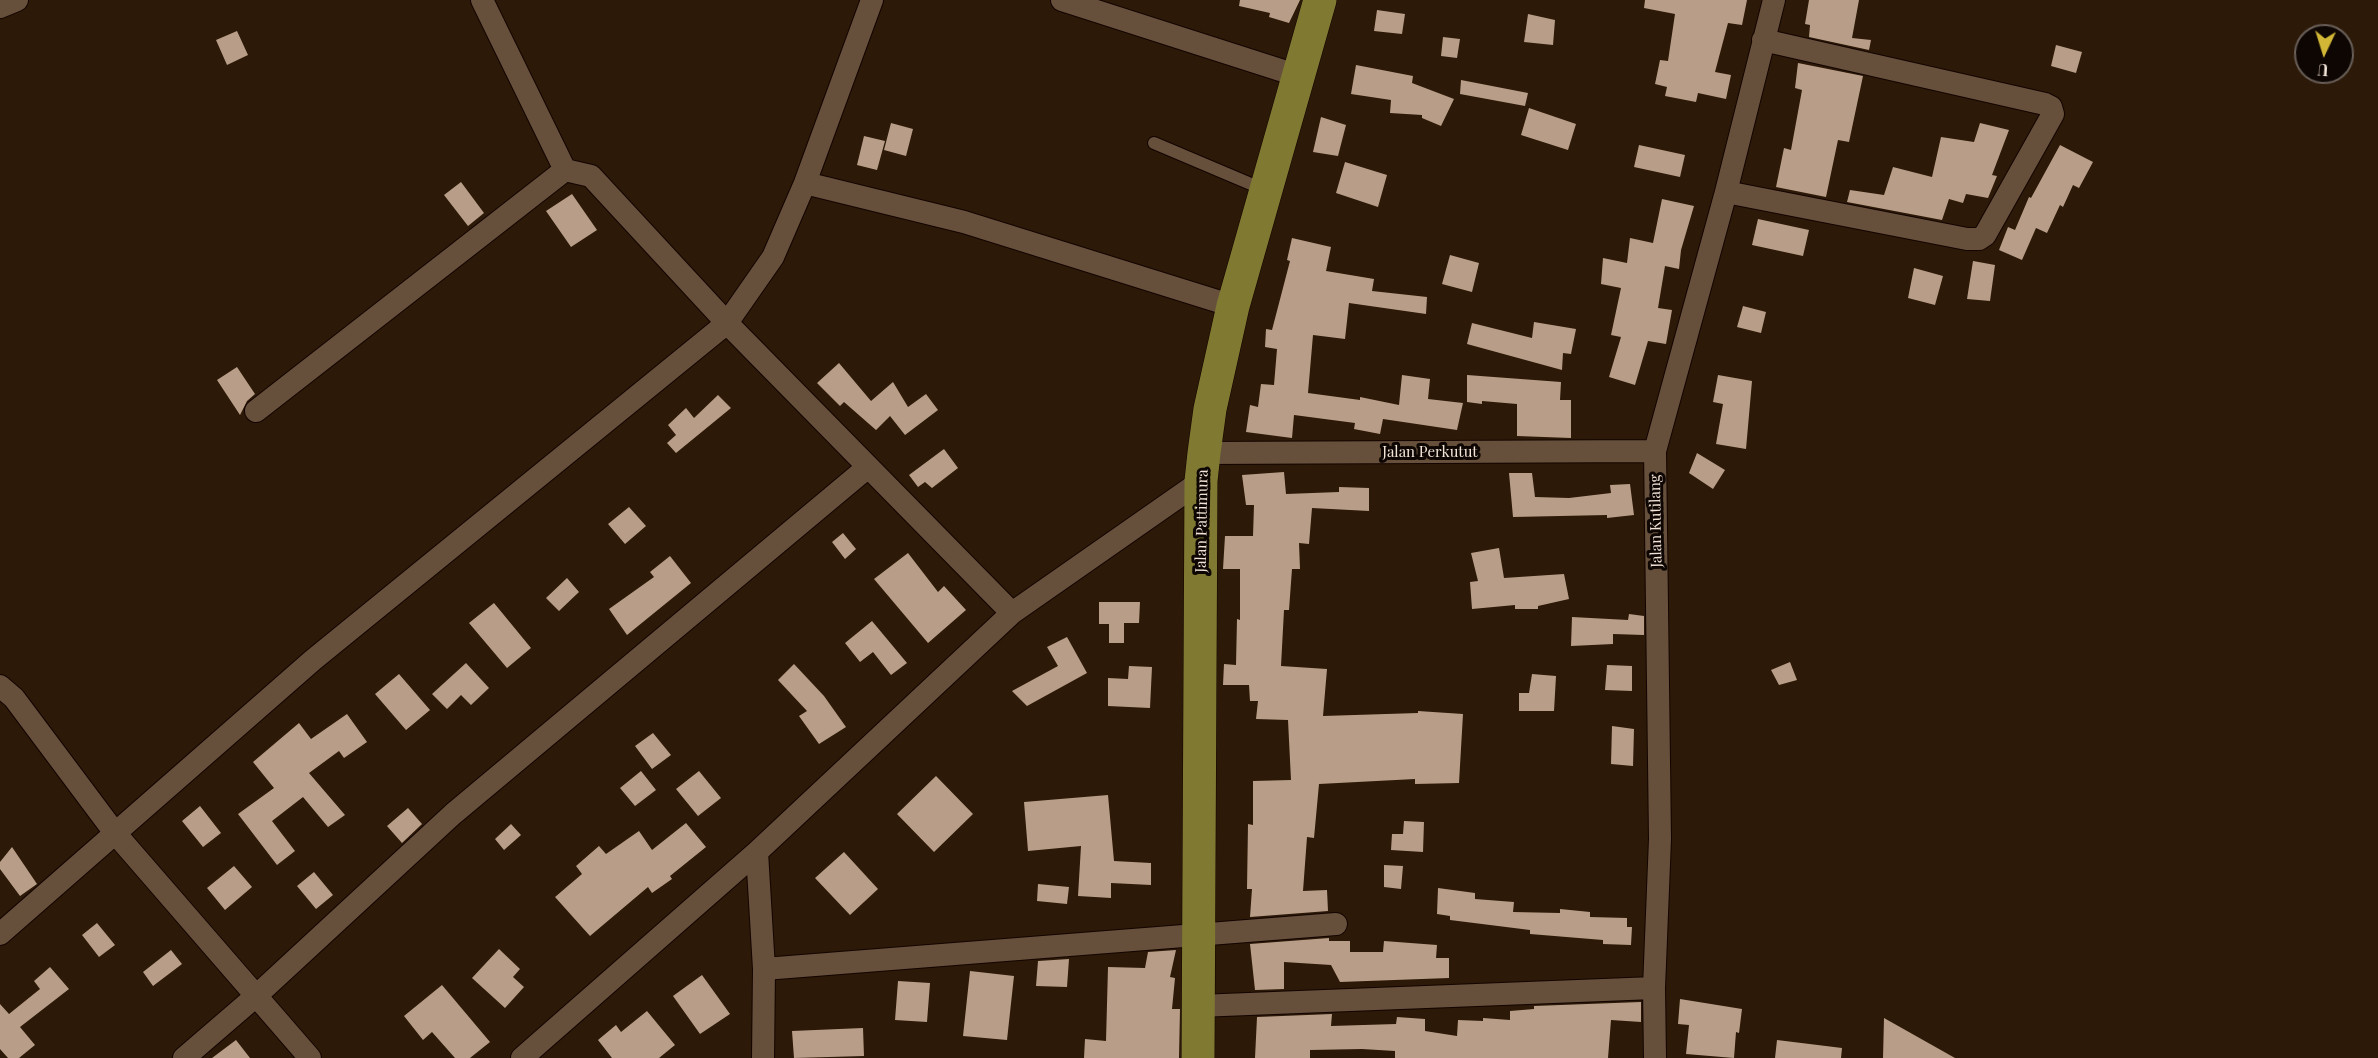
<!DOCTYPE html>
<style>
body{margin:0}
#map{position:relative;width:2378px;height:1058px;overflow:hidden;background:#2c1907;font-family:"Playfair Display",serif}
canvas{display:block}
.north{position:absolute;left:2294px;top:24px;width:60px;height:60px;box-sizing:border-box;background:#0e0602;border:2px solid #695f58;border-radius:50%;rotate:184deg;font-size:16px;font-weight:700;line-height:24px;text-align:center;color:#f2e4d8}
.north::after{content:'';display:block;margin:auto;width:21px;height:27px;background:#d2b736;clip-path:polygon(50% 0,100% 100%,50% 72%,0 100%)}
</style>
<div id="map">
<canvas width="2378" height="1058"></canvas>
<div class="north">U</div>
</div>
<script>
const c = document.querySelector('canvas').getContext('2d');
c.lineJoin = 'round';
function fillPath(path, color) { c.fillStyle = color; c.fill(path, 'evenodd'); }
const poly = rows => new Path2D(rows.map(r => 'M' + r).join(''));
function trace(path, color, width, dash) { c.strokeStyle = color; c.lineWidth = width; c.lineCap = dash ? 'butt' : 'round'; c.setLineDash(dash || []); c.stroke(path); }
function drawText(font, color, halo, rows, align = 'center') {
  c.font = font + ' "Playfair Display",serif'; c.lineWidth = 6; c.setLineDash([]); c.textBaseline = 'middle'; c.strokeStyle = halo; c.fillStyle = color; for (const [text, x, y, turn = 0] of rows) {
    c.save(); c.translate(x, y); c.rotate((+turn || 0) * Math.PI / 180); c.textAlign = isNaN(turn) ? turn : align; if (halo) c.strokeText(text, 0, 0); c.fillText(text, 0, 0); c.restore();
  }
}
fillPath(poly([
 [1240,0,1300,0,1289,23,1269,17,1270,13,1239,6],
 [1645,0,1747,0,1742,25,1728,23,1715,72,1731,75,1726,99,1698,93,1696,102,1665,96,1667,87,1655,84,1660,60,1668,61,1675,14,1644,8],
 [1809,0,1859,0,1852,38,1871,40,1869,50,1809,37,1810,25,1805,24],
 [1377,10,1405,14,1402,34,1374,31],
 [1528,14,1555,20,1553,45,1524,42],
 [237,31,248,55,227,65,216,40],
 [1443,37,1460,39,1457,58,1441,56],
 [2056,45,2082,52,2076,73,2051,66],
 [1798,63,1863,76,1849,142,1838,140,1826,197,1776,187,1784,148,1791,150,1802,90,1795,88],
 [1356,65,1413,76,1412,83,1454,99,1441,126,1422,118,1422,115,1390,113,1391,100,1351,94],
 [1461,80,1528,93,1525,106,1460,94],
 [1529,108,1576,124,1568,150,1521,135],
 [1321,117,1346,125,1338,156,1313,152],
 [891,123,913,129,906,156,884,150],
 [1980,123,2009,130,1992,175,1997,176,1988,198,1966,194,1963,203,1949,199,1942,220,1847,202,1850,190,1884,195,1893,167,1932,177,1941,137,1974,142],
 [864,136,885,141,877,170,857,165],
 [1639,145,1685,155,1680,177,1634,167],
 [2060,145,2093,162,2079,188,2073,185,2063,207,2060,205,2047,233,2036,228,2022,260,1999,250,2008,227,2015,230,2029,197,2031,198],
 [1345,162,1387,175,1378,207,1336,193],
 [461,182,484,213,468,226,444,195],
 [572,194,597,230,571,247,546,211],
 [1662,199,1694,206,1681,250,1679,269,1665,266,1658,308,1672,310,1666,344,1648,341,1635,385,1609,377,1621,337,1611,335,1621,288,1601,284,1603,258,1627,263,1630,238,1653,243],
 [1758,219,1809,230,1803,256,1752,245],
 [1292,238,1331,247,1326,271,1374,279,1372,291,1427,297,1426,314,1349,303,1345,339,1313,335,1308,393,1360,400,1360,397,1399,405,1402,375,1430,379,1428,399,1463,403,1457,430,1383,419,1380,434,1354,429,1355,423,1294,415,1292,438,1246,432,1250,405,1258,407,1261,384,1274,385,1277,349,1265,347,1266,329,1272,330,1290,261,1287,260],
 [1450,255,1479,263,1472,292,1442,284],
 [1973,261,1995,265,1990,301,1967,299],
 [1914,268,1943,276,1935,305,1908,298],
 [1743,306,1766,312,1761,333,1737,327],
 [1534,322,1576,329,1571,354,1563,353,1562,370,1467,344,1472,323,1532,338],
 [839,363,871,401,893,382,908,407,926,394,938,410,905,435,890,416,876,430,844,402,840,406,817,383],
 [237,367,255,394,247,401,240,415,217,380],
 [1467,375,1561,382,1560,400,1571,400,1571,438,1517,436,1517,404,1482,401,1482,404,1467,402],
 [1718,375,1752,381,1746,449,1716,444,1723,404,1713,402],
 [718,395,731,408,676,453,667,443,676,435,668,425,686,408,694,418],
 [944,449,958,468,932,488,925,482,918,487,909,475],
 [1697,453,1725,470,1713,489,1689,473],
 [1284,472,1286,494,1339,492,1339,487,1369,488,1369,511,1312,508,1309,544,1299,543,1300,569,1292,569,1289,610,1284,610,1281,666,1327,669,1323,716,1418,713,1418,711,1463,714,1459,783,1415,784,1415,779,1319,784,1314,838,1307,837,1303,891,1327,890,1328,911,1250,917,1252,889,1247,889,1248,824,1253,825,1253,781,1291,780,1288,720,1256,719,1258,701,1250,701,1249,685,1223,685,1224,664,1236,665,1237,619,1240,620,1240,569,1223,569,1225,536,1253,536,1254,505,1246,505,1242,475],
 [1509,473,1532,473,1535,497,1569,498,1611,493,1610,485,1630,484,1634,515,1607,518,1607,515,1513,517],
 [629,507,646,526,625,544,608,524],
 [843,533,856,549,845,559,832,542],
 [1499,548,1504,578,1564,574,1569,599,1538,606,1538,609,1515,609,1515,605,1472,609,1470,582,1478,581,1471,553],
 [908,553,938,592,944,586,966,610,928,643,874,579],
 [670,556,691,583,627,635,609,609,654,577,650,572],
 [567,578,579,592,559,611,546,598],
 [1099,602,1140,602,1139,623,1124,623,1124,643,1109,643,1109,624,1099,624],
 [494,603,531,648,507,668,469,623],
 [1629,614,1644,616,1644,635,1613,634,1613,644,1571,646,1572,617,1628,620],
 [872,621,907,663,891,675,873,652,860,662,845,643],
 [1067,637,1087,673,1027,706,1012,691,1058,666,1047,647],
 [1790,662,1797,680,1779,685,1771,670],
 [466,663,489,688,471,705,461,695,447,709,432,694],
 [794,664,824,696,846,727,819,744,799,716,807,711,778,680],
 [1607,665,1632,666,1632,691,1605,690],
 [1129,666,1152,667,1150,708,1108,706,1108,678,1128,679],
 [399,674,430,710,406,730,375,694],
 [1532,674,1556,676,1554,711,1519,711,1519,693,1529,693],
 [347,714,367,742,344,758,339,751,309,773,345,815,328,827,303,797,272,821,295,851,277,865,238,814,274,788,253,762,299,723,311,739],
 [1612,726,1634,729,1633,766,1611,764],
 [653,733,671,755,652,769,635,746],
 [641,771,656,790,635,806,620,788],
 [699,771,721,798,698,816,676,789],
 [936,776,973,814,934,852,897,814],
 [1108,795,1114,861,1151,863,1151,885,1111,883,1111,898,1078,896,1081,846,1028,851,1024,802],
 [200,806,221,833,203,847,182,821],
 [408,808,422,824,402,843,387,826],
 [1404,821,1424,822,1423,852,1391,850,1392,834,1403,834],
 [686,823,706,847,670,876,672,879,652,893,648,887,590,936,555,897,582,874,576,866,599,846,606,854,639,831,652,850],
 [511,824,521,835,504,850,495,839],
 [12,847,37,884,20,896,0,869,0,862],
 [844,852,878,889,850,915,815,878],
 [1384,865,1403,866,1401,889,1384,887],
 [234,866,252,887,225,910,207,888],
 [314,872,333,895,316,909,297,886],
 [1038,884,1069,887,1067,904,1037,901],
 [1438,888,1475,893,1475,899,1514,902,1513,912,1560,913,1560,909,1590,912,1590,917,1627,918,1627,927,1632,927,1631,945,1603,944,1603,940,1530,934,1530,930,1450,920,1450,916,1437,914],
 [97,923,115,945,99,957,82,935],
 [1329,938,1329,941,1350,941,1350,952,1383,952,1384,941,1437,945,1436,958,1449,958,1449,978,1340,982,1331,965,1284,962,1284,989,1255,990,1250,944],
 [499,949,520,969,513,977,524,987,505,1008,472,978],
 [171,950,182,964,153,986,143,972],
 [1176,950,1170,977,1175,978,1172,1009,1180,1009,1179,1058,1084,1058,1085,1039,1106,1041,1108,967,1145,968,1148,952],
 [1069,959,1067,987,1036,986,1038,961],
 [50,967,69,989,20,1027,35,1045,19,1058,8,1058,0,1049,0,1004,9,1014,40,989,34,981],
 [970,971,1014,976,1007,1040,963,1036],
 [702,975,730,1014,700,1034,673,996],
 [898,981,930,983,927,1022,895,1020],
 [442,985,490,1042,470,1058,455,1058,432,1032,423,1040,404,1016],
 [1680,999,1742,1009,1739,1033,1736,1032,1734,1058,1686,1054,1689,1025,1678,1024],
 [1641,1002,1641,1022,1611,1020,1608,1058,1395,1058,1395,1051,1362,1049,1310,1050,1310,1058,1255,1058,1257,1017,1332,1014,1331,1026,1396,1024,1397,1017,1425,1019,1425,1031,1457,1036,1458,1020,1483,1021,1483,1018,1510,1020,1510,1011,1534,1009,1534,1006],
 [647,1011,675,1045,659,1058,612,1058,598,1040,616,1025,621,1032],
 [1884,1018,1955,1058,1883,1058],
 [863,1028,864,1056,794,1058,792,1031],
 [236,1040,250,1058,212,1058],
 [1777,1040,1842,1048,1841,1058,1775,1058]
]), '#b89e89');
const service = poly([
 [1154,143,1265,190]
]);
const minor = poly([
 [482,0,565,170],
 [1062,0,1299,76],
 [0,7,17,0],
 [805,183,964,222,1233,306],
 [1726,192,1967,239,1979,239,1985,235,2053,114,2051,107,2045,104,1763,40],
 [256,411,565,170,591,176,727,323,773,257,805,183,872,0],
 [1204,453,1655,451],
 [0,686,14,698,115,833,310,1058],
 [757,852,764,969,763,1058],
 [0,934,313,660,727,323,1012,613],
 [764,969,1336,924],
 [1198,1006,1654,988],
 [184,1058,256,996,453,814,868,467],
 [522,1058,757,852,1012,613,1201,481],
 [1655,1058,1654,988,1660,839,1655,451,1726,192,1774,0]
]);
const primary = poly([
 [1198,1058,1201,481,1204,453,1210,409,1233,306,1320,0]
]);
trace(service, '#140400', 14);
trace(minor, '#140400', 24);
trace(primary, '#140400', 34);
trace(service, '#66503c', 12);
trace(minor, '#66503c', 22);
trace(primary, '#7f7932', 33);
drawText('15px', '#f2e4d8', '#0e0602', [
 ["Jalan Perkutut",1430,452],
 ["Jalan Pattimura",1202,521,-89],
 ["Jalan Kutilang",1656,521,-91]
]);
</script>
